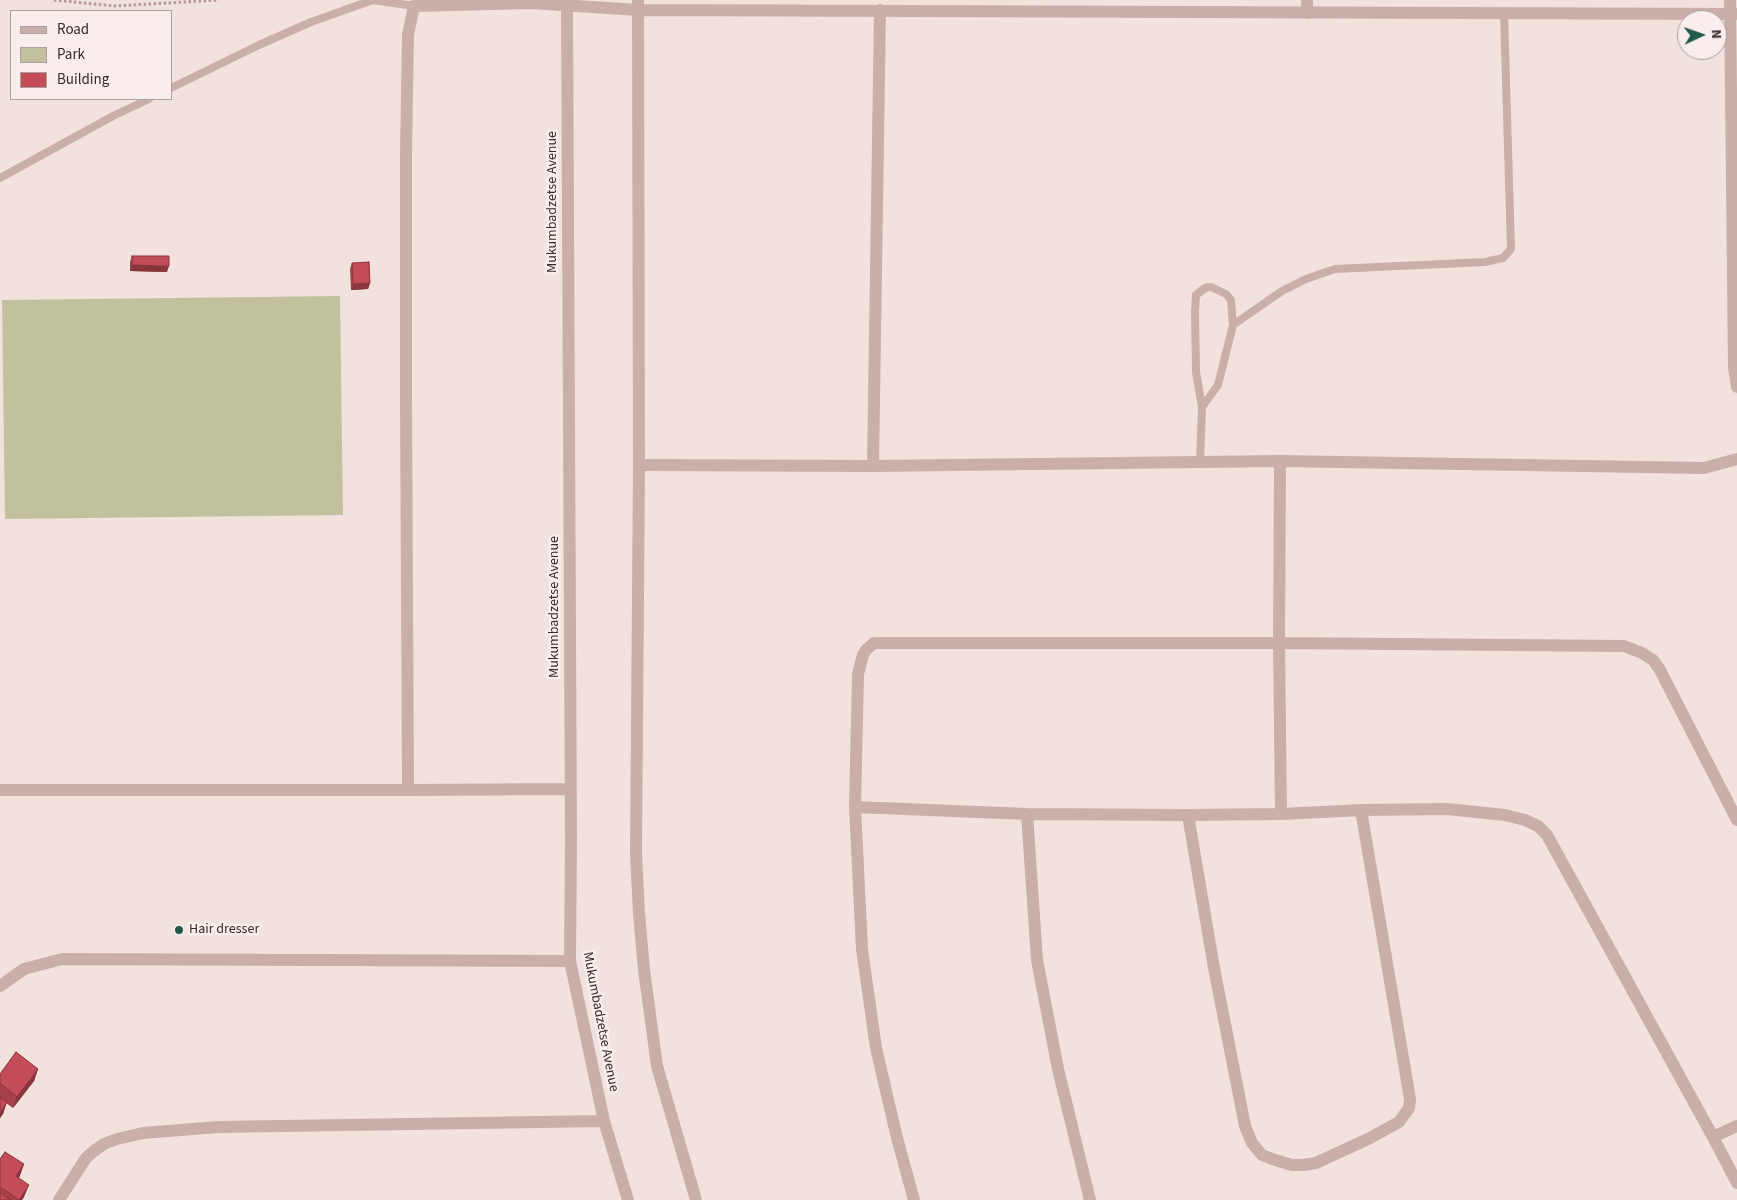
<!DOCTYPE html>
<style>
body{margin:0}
#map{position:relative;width:1737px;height:1200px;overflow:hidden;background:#f2e2de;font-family:"Source Sans 3",sans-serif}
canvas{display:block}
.legend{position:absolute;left:10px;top:10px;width:162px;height:90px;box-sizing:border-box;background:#f9eeeb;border:1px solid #ac9f9e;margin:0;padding:6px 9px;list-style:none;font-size:15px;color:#38292a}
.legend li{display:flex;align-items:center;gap:10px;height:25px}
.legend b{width:25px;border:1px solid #ac9f9e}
.north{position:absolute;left:1677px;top:10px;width:50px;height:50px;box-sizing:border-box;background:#f9eeeb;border:1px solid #ac9f9e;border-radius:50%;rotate:87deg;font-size:14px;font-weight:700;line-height:20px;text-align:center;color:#38292a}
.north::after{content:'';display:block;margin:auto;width:18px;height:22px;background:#205849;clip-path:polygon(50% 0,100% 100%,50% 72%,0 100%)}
</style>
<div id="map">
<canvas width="1737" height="1200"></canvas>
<ul class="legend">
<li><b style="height:6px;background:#caaeaa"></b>Road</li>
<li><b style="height:14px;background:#c1c19e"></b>Park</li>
<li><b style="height:14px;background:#c24c57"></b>Building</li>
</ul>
<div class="north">N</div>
</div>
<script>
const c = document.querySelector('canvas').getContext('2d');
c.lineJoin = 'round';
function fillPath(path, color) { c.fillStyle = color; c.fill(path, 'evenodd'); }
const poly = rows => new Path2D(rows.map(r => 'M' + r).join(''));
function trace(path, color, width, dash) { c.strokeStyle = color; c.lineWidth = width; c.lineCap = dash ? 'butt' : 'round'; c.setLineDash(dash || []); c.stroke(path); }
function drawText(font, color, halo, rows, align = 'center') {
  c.font = font + ' "Source Sans 3",sans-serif'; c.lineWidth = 5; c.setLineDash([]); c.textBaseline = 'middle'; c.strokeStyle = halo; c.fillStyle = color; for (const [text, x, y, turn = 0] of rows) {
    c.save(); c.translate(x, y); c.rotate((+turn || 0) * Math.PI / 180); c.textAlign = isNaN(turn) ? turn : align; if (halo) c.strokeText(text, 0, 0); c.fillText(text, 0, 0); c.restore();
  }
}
fillPath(poly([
 [340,296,343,515,5,519,2,300]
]), '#c1c19e');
trace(poly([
 [54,0,114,6,219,0]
]), '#b69894', 3, [2.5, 2.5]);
trace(poly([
 [171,88,259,45,311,22,373,0,414,6],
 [0,178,113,116,149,99],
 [1233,325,1282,291,1306,279,1335,269,1485,262,1503,258,1511,249,1504,13],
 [1200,462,1202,407,1196,372,1195,312,1196,295,1205,288,1211,287,1226,294,1231,300,1233,325,1218,385,1202,407]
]), '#caaeaa', 8);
trace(poly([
 [1307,0,1307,13],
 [1730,0,1734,368,1737,387],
 [567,6,571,840,570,961,604,1121,628,1200],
 [1280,461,1279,643,1281,814],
 [639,465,873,466,1280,461,1704,468,1737,459],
 [873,466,880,10],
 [570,789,408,790,406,396,406,155,408,35,414,6,530,3,638,10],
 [0,790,408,790],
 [855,807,1027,814,1188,815,1281,814,1361,810,1447,809,1505,815,1525,820,1538,826,1547,835,1713,1137],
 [1027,814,1037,960,1058,1069,1090,1200],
 [1188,815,1214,968,1245,1126,1252,1143,1262,1155,1275,1160,1292,1165,1303,1165,1316,1163,1370,1138,1399,1122,1409,1108,1410,1099,1361,810],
 [0,986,24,969,62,959,570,961],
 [1737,1126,1713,1137,1737,1183],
 [59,1200,86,1158,94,1151,104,1144,117,1139,143,1133,218,1127,604,1121],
 [914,1200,897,1138,876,1048,862,949,855,807,858,674,863,655,866,650,874,643,1279,643,1624,646,1642,653,1653,660,1660,670,1737,820]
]), '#caaeaa', 12);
trace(poly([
 [638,0,639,465,636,854,639,913,644,970,657,1066,696,1200],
 [638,10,1737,14]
]), '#caaeaa', 12);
fillPath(poly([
 [132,256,167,272,130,271,130,262],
 [352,263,370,283,368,289,351,290,350,269],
 [38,1069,34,1081,13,1108,6,1103,3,1114,0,1118,0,1074],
 [0,1159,24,1164,18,1178,24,1197,22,1200,0,1200]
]), '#a7414b');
fillPath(poly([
 [132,265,169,266,167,272,130,271],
 [370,283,368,289,351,290,353,284],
 [38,1069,34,1081,13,1108,17,1097],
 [7,1102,3,1114,0,1118,0,1113],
 [24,1164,20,1176,12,1188,16,1176],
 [29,1185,24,1197,22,1200,19,1200]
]), '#88353d');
const building = poly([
 [132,256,169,256,169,266,132,265,132,256],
 [369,262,370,283,353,284,352,263,369,262],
 [16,1052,38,1069,17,1097,0,1083,0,1074,16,1052],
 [0,1097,7,1102,0,1113,0,1097],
 [5,1152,24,1164,16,1176,29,1185,19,1200,0,1187,0,1159,5,1152],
 [0,1193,11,1200,0,1200,0,1193]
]);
fillPath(building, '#c24c57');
trace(building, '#88353d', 1);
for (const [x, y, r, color] of [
 [179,930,5,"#205849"]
]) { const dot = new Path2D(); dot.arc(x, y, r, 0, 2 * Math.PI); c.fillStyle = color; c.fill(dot); trace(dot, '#f9eeeb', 2); }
drawText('14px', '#38292a', '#f9eeeb', [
 ["Mukumbadzetse Avenue",553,202,-90],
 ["Mukumbadzetse Avenue",555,607,-90],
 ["Mukumbadzetse Avenue",600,1022,79]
]);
drawText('14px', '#38292a', '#f9eeeb', [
 ["Hair dresser",189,930]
], 'left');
</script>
